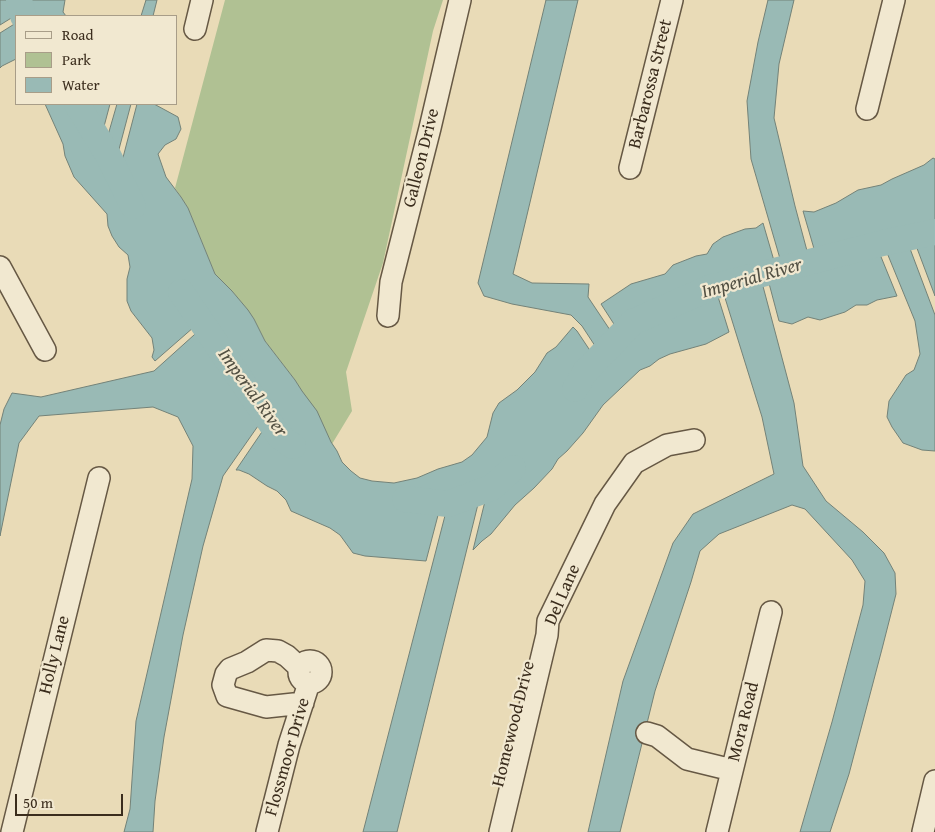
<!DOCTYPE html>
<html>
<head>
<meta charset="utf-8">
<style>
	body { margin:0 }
	#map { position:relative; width:935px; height:832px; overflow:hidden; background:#e9dbb7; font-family:"Gentium Book Plus",serif }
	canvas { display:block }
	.legend { position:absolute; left:15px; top:15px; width:162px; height:90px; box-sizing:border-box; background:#f1e8d0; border:1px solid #a89d88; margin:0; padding:6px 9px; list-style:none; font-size:15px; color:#3b2d1d }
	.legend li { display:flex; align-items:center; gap:10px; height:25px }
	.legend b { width:25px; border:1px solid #a89d88 }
	.scale { position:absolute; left:15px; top:794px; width:108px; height:22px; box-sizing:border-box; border:2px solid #3b2d1d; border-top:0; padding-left:6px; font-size:15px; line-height:18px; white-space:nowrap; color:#3b2d1d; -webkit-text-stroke:4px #f1e8d0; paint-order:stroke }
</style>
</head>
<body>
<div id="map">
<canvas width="935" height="832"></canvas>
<ul class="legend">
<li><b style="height:6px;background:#f1e8d0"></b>Road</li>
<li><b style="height:14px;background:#b0c193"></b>Park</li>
<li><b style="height:14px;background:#99bab5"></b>Water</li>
</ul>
<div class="scale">50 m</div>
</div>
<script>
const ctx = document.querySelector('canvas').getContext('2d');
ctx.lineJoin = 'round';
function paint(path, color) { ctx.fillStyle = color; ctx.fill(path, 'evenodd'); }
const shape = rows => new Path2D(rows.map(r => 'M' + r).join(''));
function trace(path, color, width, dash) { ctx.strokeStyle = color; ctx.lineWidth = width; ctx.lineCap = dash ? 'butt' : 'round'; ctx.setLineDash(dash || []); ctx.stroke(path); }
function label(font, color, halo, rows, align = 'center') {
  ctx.font = font + ' "Gentium Book Plus",serif'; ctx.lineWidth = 4.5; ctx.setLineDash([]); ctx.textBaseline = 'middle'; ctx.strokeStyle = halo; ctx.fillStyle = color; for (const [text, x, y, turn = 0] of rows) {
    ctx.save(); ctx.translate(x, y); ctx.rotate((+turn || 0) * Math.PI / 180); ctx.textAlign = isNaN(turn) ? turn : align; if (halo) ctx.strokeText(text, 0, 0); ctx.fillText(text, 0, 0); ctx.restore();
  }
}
paint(shape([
	[225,0,443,0,433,31,383,263,346,372,352,411,332,444,295,380,265,341,254,319,232,291,215,274,188,208,175,188]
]), '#b0c193');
const water = shape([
	[0,0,65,0,63,12,66,16,31,16,28,12,24,10,21,12,0,25,0,0],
	[146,0,157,0,153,16,141,16,146,0],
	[546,0,578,0,513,274,532,283,589,284,588,297,616,339,601,355,582,326,571,315,512,304,484,296,478,283,546,0],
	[768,0,794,0,779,64,774,118,795,206,810,262,783,269,751,159,747,101,758,42,768,0],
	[16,23,16,59,2,66,0,68,0,33,16,23],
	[45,104,110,104,98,149,109,171,112,174,116,174,120,169,137,104,154,104,178,117,181,129,176,139,165,145,158,154,166,177,181,197,188,208,215,274,232,291,248,310,254,319,265,341,295,380,302,391,317,411,331,442,337,451,342,462,351,471,360,478,372,481,394,483,417,478,438,469,462,462,472,455,487,437,493,413,499,403,517,390,535,372,547,353,556,347,573,327,577,331,597,361,601,362,605,360,620,344,622,339,621,335,601,304,631,284,665,274,673,265,696,256,707,254,713,244,723,237,745,229,756,228,763,223,777,271,779,274,784,276,812,268,815,266,817,259,803,211,814,212,836,203,858,190,881,185,892,179,924,165,933,158,935,159,935,296,912,235,910,231,905,231,882,237,878,239,877,242,877,247,897,296,877,300,867,305,856,305,845,312,820,320,808,317,792,324,779,321,766,272,762,268,758,268,720,278,715,283,715,287,729,332,706,344,670,354,659,359,650,366,640,370,603,405,583,433,567,451,558,459,552,469,534,488,515,505,491,534,482,541,473,550,487,493,486,487,483,485,479,485,446,497,442,500,426,561,365,556,353,553,340,535,330,528,291,511,286,500,277,491,267,486,249,474,239,470,236,470,270,420,272,413,210,322,206,319,202,320,155,361,152,357,154,350,152,338,131,311,127,301,127,279,130,267,128,255,119,247,112,236,108,226,107,214,74,177,65,156,63,144,45,104],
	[117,104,131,104,114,168,104,149,117,104],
	[906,238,935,315,935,451,922,450,903,443,892,427,887,417,889,401,906,375,914,370,920,354,915,321,883,243,906,238],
	[760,275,794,403,803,466,826,501,863,532,884,553,895,573,896,594,882,649,849,774,830,832,800,832,832,722,863,605,865,581,852,560,805,509,792,505,719,534,700,551,691,582,655,691,620,832,588,832,623,681,673,543,693,514,774,474,762,417,721,285,760,275],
	[204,326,265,416,223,476,203,546,183,635,164,737,155,801,153,832,124,832,130,809,136,721,192,479,193,446,178,417,153,407,39,416,19,443,0,536,0,425,4,409,12,393,41,397,154,371,204,326],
	[481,492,397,832,363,832,448,504,481,492]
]);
paint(water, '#99bab5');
trace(water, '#738278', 1);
trace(shape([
	[19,0,23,16],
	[77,104,108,155,133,206],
	[181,292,280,437,293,446],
	[575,389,585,372,633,322,712,287,883,243,935,232],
	[405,499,448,504,493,487,513,468]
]), '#99bab5', 26);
const minor = shape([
	[195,29,202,0],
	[867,109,894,0],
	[630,168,672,0],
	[0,267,45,350],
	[388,316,391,282,430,128,460,0],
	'299 672a11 11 0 1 1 22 0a11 11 0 1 1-22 0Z',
	[300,668,287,656,278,651,266,650,247,662,230,669,226,674,223,685,227,696,266,707,303,703],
	[647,733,657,736,687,759,732,770],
	[12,832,99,478],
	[267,832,289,745,309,683],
	[500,832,547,635,548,621,605,504,634,463,667,445,694,440],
	[717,832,771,612],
	[923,832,935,781]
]);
trace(minor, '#665844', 24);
trace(minor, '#f1e8d0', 21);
label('18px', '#3b2d1d', '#f1e8d0', [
	["Barbarossa Street",651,84,-76],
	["Galleon Drive",422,158,-76],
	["Del Lane",563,595,-67],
	["Holly Lane",55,655,-76],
	["Mora Road",744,722,-76],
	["Homewood Drive",514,724,-76],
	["Flossmoor Drive",288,757,-74]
]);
label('italic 19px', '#525043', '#f1e8d0', [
	["Imperial River",752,279,-16],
	["Imperial River",252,393,54]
]);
</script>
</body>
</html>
